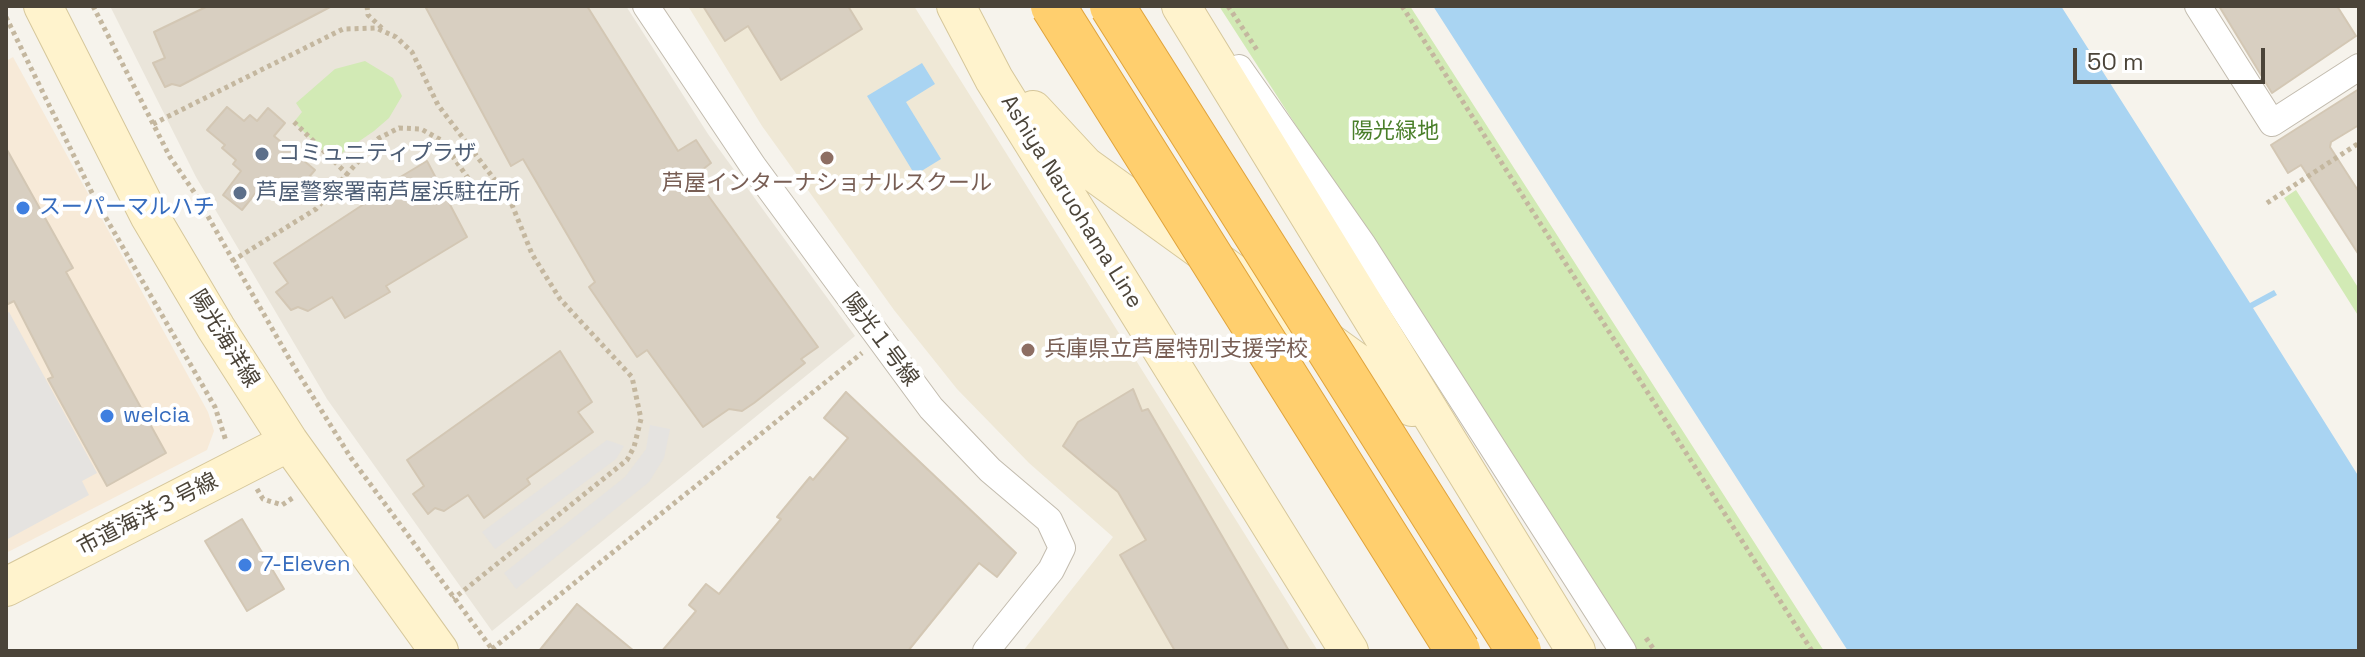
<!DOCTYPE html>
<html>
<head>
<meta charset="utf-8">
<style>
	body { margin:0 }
	#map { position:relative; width:2365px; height:657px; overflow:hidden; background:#f6f3ec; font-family:"Space Grotesk",sans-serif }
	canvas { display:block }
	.frame { position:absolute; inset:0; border:8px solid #4b4439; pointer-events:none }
	.scale { position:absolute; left:2073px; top:48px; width:192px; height:36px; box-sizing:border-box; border:4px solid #4b4439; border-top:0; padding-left:10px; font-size:24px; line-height:28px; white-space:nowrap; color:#4b4439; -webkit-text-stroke:6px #fff; paint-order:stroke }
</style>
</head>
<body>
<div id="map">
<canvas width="2365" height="657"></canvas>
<div class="frame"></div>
<div class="scale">50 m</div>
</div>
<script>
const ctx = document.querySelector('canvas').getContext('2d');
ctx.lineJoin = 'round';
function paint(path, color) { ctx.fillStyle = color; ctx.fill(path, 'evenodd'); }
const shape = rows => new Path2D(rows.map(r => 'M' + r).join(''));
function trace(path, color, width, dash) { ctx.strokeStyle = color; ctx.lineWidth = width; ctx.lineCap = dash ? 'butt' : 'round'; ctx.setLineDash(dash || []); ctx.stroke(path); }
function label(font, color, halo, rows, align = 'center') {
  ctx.font = font + ' "Space Grotesk","Noto Sans JP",sans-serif'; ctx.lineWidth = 8; ctx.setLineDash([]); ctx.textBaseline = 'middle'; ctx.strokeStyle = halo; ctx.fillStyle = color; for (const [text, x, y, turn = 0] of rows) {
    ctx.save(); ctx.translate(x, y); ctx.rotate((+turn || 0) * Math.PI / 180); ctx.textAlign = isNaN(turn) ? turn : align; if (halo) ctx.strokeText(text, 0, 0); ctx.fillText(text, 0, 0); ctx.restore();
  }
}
paint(shape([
	[110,6,626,6,708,134,855,336,492,631,327,399,196,177]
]), '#eae5da');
paint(shape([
	[13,57,208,412,214,431,207,450,6,553,6,61]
]), '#f7ead8');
paint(shape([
	[688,6,914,6,1318,651,1023,651,1113,537,1029,463,957,389,894,310,762,126]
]), '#efe8d6');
paint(shape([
	[1219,6,1410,6,1824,651,1635,651],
	[365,61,393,78,402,96,389,118,374,131,332,160,294,122,302,112,296,103,335,69],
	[2296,190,2359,289,2359,317,2284,198]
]), '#d2eab5');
paint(shape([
	[9,312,97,473,82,481,89,495,6,540,6,314],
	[650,425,670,429,664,458,649,482,516,589,504,573,625,477,646,449],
	[607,440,624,446,616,459,495,549,482,532]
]), '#e5e3e0');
paint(shape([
	[1433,6,2061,6,2250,303,2274,290,2277,295,2253,308,2359,477,2359,651,1848,651],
	[922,63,935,84,906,102,941,159,915,175,867,96]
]), '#a9d4f2');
const building = shape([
	[208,6,332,6,180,86,172,84,165,87,153,63,165,58,154,32,208,6],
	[425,6,587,6,678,151,696,140,711,163,694,176,818,347,801,359,805,363,754,403,742,411,729,409,703,427,647,350,637,357,589,287,595,282,523,159,511,166,425,6],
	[703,6,848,6,862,29,781,80,748,26,725,41,703,6],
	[2219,6,2337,6,2356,36,2272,93,2219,6],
	[2359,89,2359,125,2331,142,2330,147,2359,192,2359,255,2301,165,2288,173,2271,145,2359,89],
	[227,107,244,121,250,115,257,121,268,108,285,123,274,136,315,170,286,204,263,184,242,210,223,195,241,171,233,164,236,160,222,148,225,145,207,130,227,107],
	[6,148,73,268,66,272,166,453,107,486,48,379,53,377,14,301,6,305,6,148],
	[427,161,467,237,386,286,390,292,345,318,332,297,308,311,298,307,291,310,276,292,288,283,274,263,364,204,362,200,427,161],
	[560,351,592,402,578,412,593,432,527,479,530,484,484,518,468,495,444,511,435,508,428,514,413,494,424,486,407,460,560,351],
	[1133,389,1142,411,1148,409,1289,651,1175,651,1120,555,1146,540,1118,492,1063,446,1078,422,1133,389],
	[846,392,1016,553,997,577,979,563,908,651,662,651,696,611,689,605,706,584,719,594,781,519,777,517,810,477,813,480,848,438,824,418,846,392],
	[242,519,284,589,247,611,205,541,242,519],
	[577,604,634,651,539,651,577,604]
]);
paint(building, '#d8cfc1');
trace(building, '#d3c7b4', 2);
const street = shape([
	[646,6,753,166,931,408,990,470,1049,520,1062,548,1051,570,986,651],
	[2198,6,2272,123,2359,67],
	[1239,68,1363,245,1623,651]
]);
const secondary = shape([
	[43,6,149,215,216,328,289,442,439,651],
	[956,6,994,79,1349,651],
	[1181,6,1576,651],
	[1033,110,1085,166,1399,393,1412,407],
	[6,587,289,442]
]);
trace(street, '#c2bbae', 28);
trace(secondary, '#d6c79b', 40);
trace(shape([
	[93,6,170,157,194,192,290,360,351,458,492,649],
	[367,6,368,15,384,30],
	[1228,6,1257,50],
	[1402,6,1812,651],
	[6,17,95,199,215,407,226,441],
	[294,122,348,175],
	[153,124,343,29,376,28,396,37,412,52,438,105,510,200,532,254,560,299,632,377,641,419,634,447,627,460,453,599],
	[2267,203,2359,143],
	[232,261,316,209,379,138,399,128,421,129,441,140,478,192,493,182],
	[257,489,263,499,282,505,294,497],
	[1646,638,1655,651],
	[492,649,862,353]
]), '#c4b79f', 5, [4, 4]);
trace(street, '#fff', 26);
trace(secondary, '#fff3cd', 38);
const highwayBridge = shape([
	[1053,6,1458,651],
	[1112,6,1519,651]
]);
trace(highwayBridge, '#e0a43c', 46, []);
trace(highwayBridge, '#ffcf6e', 44);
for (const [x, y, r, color] of [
	[262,154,8,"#5c6f8a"],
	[827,158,8,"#8d6e63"],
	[240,193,8,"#5c6f8a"],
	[23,208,8,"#3f7fe0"],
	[1028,350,8,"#8d6e63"],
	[107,416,8,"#3f7fe0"],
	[245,565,8,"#3f7fe0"]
]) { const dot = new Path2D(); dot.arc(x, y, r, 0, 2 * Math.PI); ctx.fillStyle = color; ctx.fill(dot); trace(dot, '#fff', 3); }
label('22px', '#4a7f2a', '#fff', [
	["陽光緑地",1395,132]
]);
label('22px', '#4e5e75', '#fff', [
	["コミュニティプラザ",278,154],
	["芦屋警察署南芦屋浜駐在所",256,193]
], 'left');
label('22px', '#785e54', '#fff', [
	["芦屋インターナショナルスクール",827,184],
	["兵庫県立芦屋特別支援学校",1044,350,"left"]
]);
label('22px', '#4b4439', '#fff', [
	["Ashiya Naruohama Line",1071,202,58],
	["陽光海洋線",224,339,58],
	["陽光１号線",880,340,53],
	["市道海洋３号線",148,515,-27]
]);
label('22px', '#366cbe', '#fff', [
	["スーパーマルハチ",39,208],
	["welcia",123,416],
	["7-Eleven",261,565]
], 'left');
</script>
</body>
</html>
